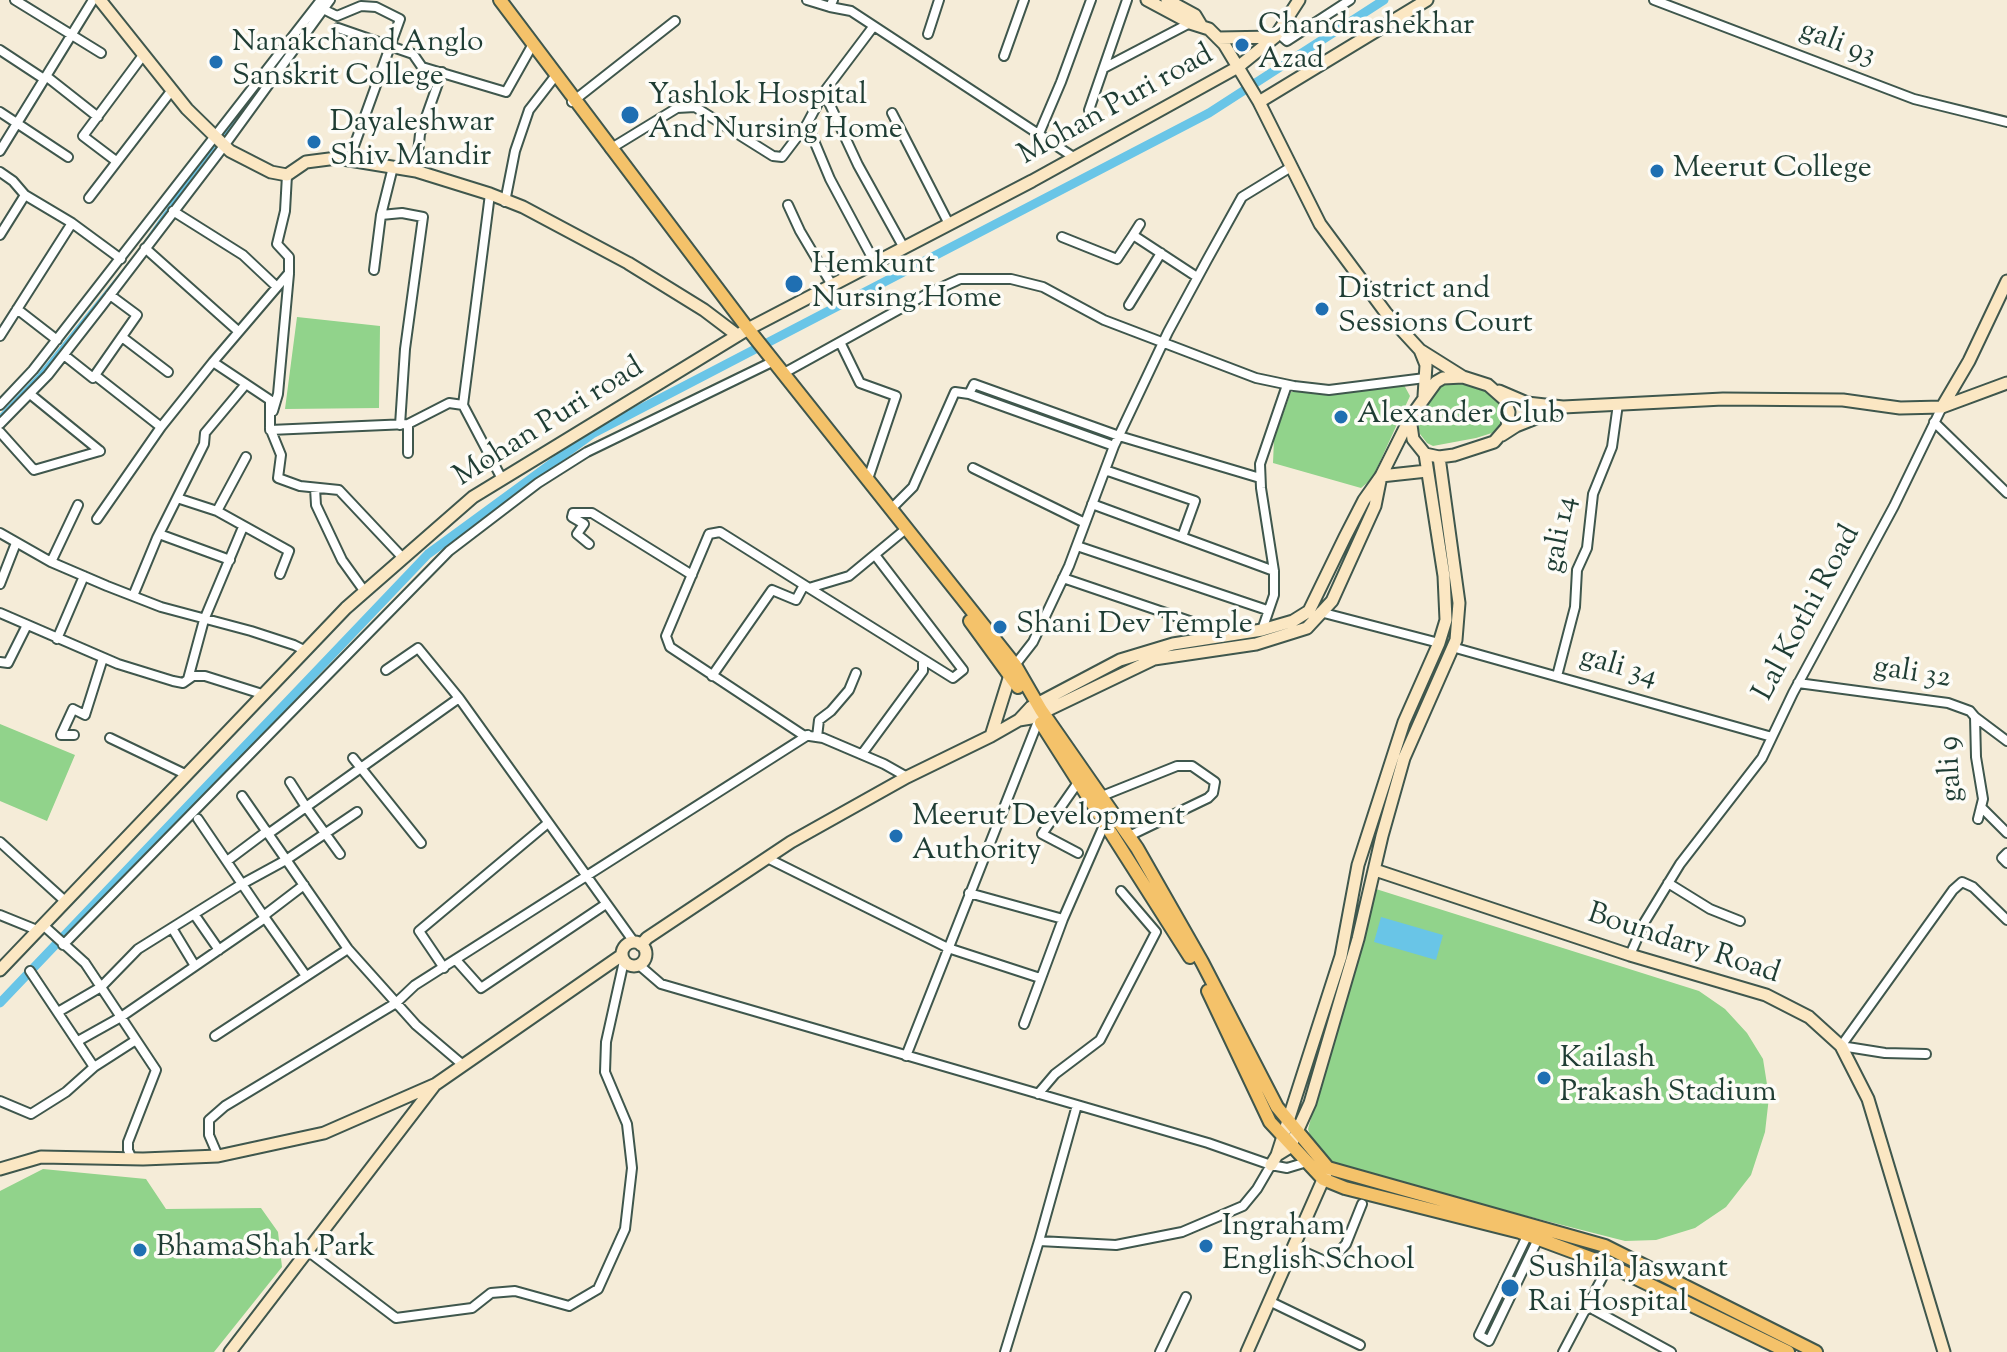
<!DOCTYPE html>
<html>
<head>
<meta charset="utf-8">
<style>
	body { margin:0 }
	canvas { display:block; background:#f5ecd8 }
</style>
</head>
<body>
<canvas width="2007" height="1352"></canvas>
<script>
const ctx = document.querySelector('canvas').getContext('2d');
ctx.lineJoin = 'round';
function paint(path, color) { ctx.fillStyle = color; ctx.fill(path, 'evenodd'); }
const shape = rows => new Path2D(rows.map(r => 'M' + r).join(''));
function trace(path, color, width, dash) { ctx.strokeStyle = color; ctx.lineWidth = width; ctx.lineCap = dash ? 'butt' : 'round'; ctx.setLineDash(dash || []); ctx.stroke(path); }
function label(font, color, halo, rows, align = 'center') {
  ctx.font = font + ' "Sorts Mill Goudy",serif'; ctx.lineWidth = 7; ctx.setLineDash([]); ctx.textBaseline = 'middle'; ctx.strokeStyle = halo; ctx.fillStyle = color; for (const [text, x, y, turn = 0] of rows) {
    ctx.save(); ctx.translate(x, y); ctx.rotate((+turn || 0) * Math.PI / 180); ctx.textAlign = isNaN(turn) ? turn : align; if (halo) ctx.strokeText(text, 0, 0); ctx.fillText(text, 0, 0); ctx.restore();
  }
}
paint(shape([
	[297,317,380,326,379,408,285,409],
	[1464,383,1486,388,1497,399,1502,414,1500,426,1492,433,1476,438,1433,446,1427,443,1420,434,1418,425,1428,400,1440,385],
	[1404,385,1410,396,1372,479,1361,488,1273,463,1274,439,1291,392,1346,392],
	[0,724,75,755,47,821,0,801],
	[1376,889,1699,991,1725,1009,1747,1033,1763,1059,1769,1097,1765,1132,1751,1175,1726,1207,1695,1228,1656,1240,1625,1241,1334,1167,1316,1154,1308,1129],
	[43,1169,146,1179,166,1209,261,1208,278,1232,282,1267,214,1352,0,1352,0,1191]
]), '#91d38b');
paint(shape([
	[1381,917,1443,935,1436,960,1374,942]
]), '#69c5e7');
trace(shape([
	[221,138,259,86],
	[143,245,182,189,216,144],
	[0,416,39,375,132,260]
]), '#69c5e7', 3);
trace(shape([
	[0,1003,428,554,592,434,1209,113,1384,0]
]), '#69c5e7', 9);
const street = shape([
	[15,0,101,53],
	[807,0,830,7,833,0],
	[1654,0,1914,99,2007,122],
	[830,7,851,11,1075,158],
	[323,9,337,16,361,6,376,7,400,19,349,160],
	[873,27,824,92,807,124,830,179,875,263],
	[338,28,413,54,422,67,506,92,533,44],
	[1278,33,1287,41,1350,0],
	[928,34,939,0],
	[0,50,44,79],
	[1004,56,1024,0],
	[1104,68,1190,23],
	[46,76,98,117],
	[824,92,858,165,904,248],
	[572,102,675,21],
	[1089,110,1127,0],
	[0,112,68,157],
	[892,113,949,224],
	[1038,136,1061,82,1091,0],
	[610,149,677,108,695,107,773,156,782,157,807,124],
	[0,151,93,0],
	[116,161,83,136,144,54],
	[393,167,381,215,402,213,423,217,405,349,400,425],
	[416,171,420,134,442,72],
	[0,172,13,181,25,195,0,235],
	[287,175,285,211,277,244,289,257,289,273,213,362,270,400,270,430,408,424,449,403,463,405],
	[490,194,463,405,502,479],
	[25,195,72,223,121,259],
	[89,198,172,90],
	[505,202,515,151,529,110,553,79],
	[788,205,800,231,832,285],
	[173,211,243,255,277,287],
	[1140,224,1133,235,1197,277],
	[1062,237,1117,259,1133,235],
	[145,248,238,331],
	[374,270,381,215],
	[1129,305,1161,253],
	[17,309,57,340],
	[0,336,72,223],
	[122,337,168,372],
	[840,342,860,383,896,396,868,479],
	[64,355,93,378,137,315,110,295],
	[784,373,925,295,960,279,1011,279,1043,287,1104,320,1256,378,1294,386,1329,390,1425,378],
	[93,378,96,376,161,427],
	[30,394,100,451],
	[0,405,33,370,321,0],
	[273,411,278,394,289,274],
	[1934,422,2007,493],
	[0,424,48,375,101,307,224,146,330,0],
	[408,424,408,453],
	[270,428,281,455,278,478,300,486,339,490,403,558],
	[0,432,34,470,100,451],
	[1114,446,969,394,974,384,1119,436,1260,478],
	[973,468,1085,523],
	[1105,470,1195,501,1182,537],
	[315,488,316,505,342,560,365,592],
	[177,498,217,511,289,551,280,574],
	[1092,504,1274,571],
	[891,509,913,487,955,392,969,394],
	[217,511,246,457],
	[97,519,161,427,213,362],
	[0,533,51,562,107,586,161,607,251,631,294,645,304,650],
	[901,533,849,576,809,588,720,532,709,534,666,636,670,647,803,735,823,738,884,764,907,777],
	[159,534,230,560],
	[589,544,577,534,584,524,572,517,573,513,592,513,692,575],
	[1077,546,1267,610],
	[51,562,78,505],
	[1063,578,1210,628,1235,623,1239,634],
	[0,584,16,543],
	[809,588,953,678,963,670,875,555],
	[133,596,157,538,204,444,205,433,246,384],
	[1320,612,1439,643],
	[0,613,118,664,173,681,183,683,193,676,205,676,262,694],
	[1262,630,1274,595,1274,571,1261,488,1260,464,1287,385],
	[57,639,84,576],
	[1452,647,1772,737],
	[0,662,8,663,27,625],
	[1015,665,1033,642,1069,566,1114,446,1168,332,1207,260,1242,197,1291,167],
	[386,670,418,648,459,698],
	[712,676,772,590,796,600,804,585],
	[1557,676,1575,607,1577,570,1587,548,1593,494,1612,447,1618,404],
	[188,679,204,620,243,527],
	[1798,683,1948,703,1970,711,1975,717,2007,741],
	[1975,717,1976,757,1983,799,1978,819],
	[74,735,61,735,73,709,85,715,103,658],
	[817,737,819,720,831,711,849,690,856,673],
	[110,738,185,774],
	[862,754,923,671,923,661],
	[353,758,421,843],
	[242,796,348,949,416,1025,463,1065],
	[1102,796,1177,766,1192,766,1215,782,1213,793,1208,798,1129,836],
	[1981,807,2007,833],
	[268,834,306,807,290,782],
	[0,842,65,901],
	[1078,853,1042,834,1079,781],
	[2007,853,2002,858,2007,863],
	[340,854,306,807,459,698,634,942],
	[767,858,948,948,1040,978],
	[227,861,267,831],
	[1668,883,1710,909,1740,921],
	[304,885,266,914,265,918,306,976],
	[969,893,1063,919],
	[194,914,219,950],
	[0,915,37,930],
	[43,925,85,963,156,1070,128,1142,128,1150,132,1159],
	[172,928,195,966],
	[63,945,449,551,538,483,587,452,774,361],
	[1630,955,1644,923,1680,864,1762,758,1793,693,1894,506,1942,407],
	[456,960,481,988,606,904],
	[639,965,661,984,1208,1143,1271,1165,1287,1168,1307,1162],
	[444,968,419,931,548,823],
	[30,971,94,1067],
	[58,1012,101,987,138,949,242,884,286,860,357,812],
	[1024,1024,1063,919,1105,823],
	[215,1036,348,949],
	[78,1041,121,1017,265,918,198,819],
	[1926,1054,1885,1053,1841,1046,1953,890,1962,882,1973,887,2007,920],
	[906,1056,1039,719],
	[1038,1094,1055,1074,1100,1040,1156,932,1121,891],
	[0,1101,31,1114,66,1092,94,1067,136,1040],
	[218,1156,209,1135,209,1120,225,1106,396,1003,415,985,808,735],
	[1529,1232,1479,1335,1489,1341,1538,1239],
	[1039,1241,1077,1105],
	[1293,1247,1329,1263,1346,1244,1362,1204],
	[309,1252,396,1318,472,1308,491,1293,515,1291,569,1306,598,1289,625,1229,632,1168,627,1124,605,1072,606,1042,624,961],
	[1269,1301,1360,1345],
	[1587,1306,1671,1352],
	[1005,1352,1039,1241,1116,1245,1182,1232,1243,1206,1257,1189,1271,1165],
	[1160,1352,1186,1297],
	[1563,1352,1611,1261]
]);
const secondary = shape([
	[100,0,187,109,230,151,271,172,287,175,306,162,337,158,416,171,490,194,523,207,628,263,704,310,737,335],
	[1147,0,1190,23,1209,29,1224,44,1259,102,1320,224,1386,313,1420,350,1463,377,1488,385,1505,400,1509,412,1507,427,1494,442,1454,455,1439,457,1425,454,1413,439,1410,418,1436,382,1443,378,1463,377],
	[1167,0,1195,15,1201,25],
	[1218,38,1275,37],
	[1259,102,1427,0],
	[1420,350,1426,365,1424,396],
	[1499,391,1527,403,1563,407,1723,399,1843,400,1900,408,1942,407,2007,383],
	[1942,407,1969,361,2007,281],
	[1502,435,1516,426,1559,409],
	[1019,720,1031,718,1154,659,1256,644,1307,628,1332,601,1375,506,1381,476,1427,471],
	[991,736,1011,672],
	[1375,870,1630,955,1766,995,1809,1017,1841,1046,1868,1099,1944,1352],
	'622 954a12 12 0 1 1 24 0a12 12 0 1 1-24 0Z',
	[641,945,647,938,791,842,907,777,991,736,1019,720,1031,707,1120,660,1173,644,1262,630,1293,621,1309,611,1345,537,1364,500,1381,476,1410,418],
	[0,970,346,608,473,497,748,329,1032,181,1238,67,1275,37,1299,0],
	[1277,1155,1341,956,1358,865,1404,722,1439,643,1446,620,1444,576,1425,454],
	[1271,1165,1277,1155,1290,1147,1310,1103,1358,939,1382,836,1404,758,1456,640,1459,603,1439,457],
	[0,1169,41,1157,143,1159,218,1156,324,1133,436,1084,622,955],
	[230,1352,434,1086],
	[1247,1352,1326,1173]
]);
const primary = shape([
	[500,0,748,329,1015,665,1041,710,1137,848,1202,962,1277,1107,1328,1168,1605,1246,1816,1352],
	[970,621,1018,687],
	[1041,723,1190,957],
	[1208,991,1270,1122,1323,1179,1345,1188,1520,1232,1609,1265,1788,1352]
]);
trace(street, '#3f574d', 12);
trace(secondary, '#3f574d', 15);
trace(primary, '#3f574d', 16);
trace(street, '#fff', 8);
trace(secondary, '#fbe7c3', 11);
trace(primary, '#f4c26a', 12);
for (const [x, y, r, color] of [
	[1242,45,8,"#1f6fb2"],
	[216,62,8,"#1f6fb2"],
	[630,115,10,"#1f6fb2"],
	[314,142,8,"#1f6fb2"],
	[1657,171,8,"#1f6fb2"],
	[794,284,10,"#1f6fb2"],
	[1322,309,8,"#1f6fb2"],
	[1341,417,8,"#1f6fb2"],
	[1000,627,8,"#1f6fb2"],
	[896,836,8,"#1f6fb2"],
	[1544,1078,8,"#1f6fb2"],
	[1206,1246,8,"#1f6fb2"],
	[140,1250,8,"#1f6fb2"],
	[1510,1288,10,"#1f6fb2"]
]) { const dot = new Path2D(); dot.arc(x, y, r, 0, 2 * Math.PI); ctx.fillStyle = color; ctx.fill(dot); trace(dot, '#fdfcf7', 3); }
label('30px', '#1f3d34', '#fdfcf7', [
	["Chandrashekhar",1258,28],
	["Azad",1258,62],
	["Nanakchand Anglo",232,45],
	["Sanskrit College",232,79],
	["Yashlok Hospital",648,98],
	["And Nursing Home",648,132],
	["Dayaleshwar",330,125],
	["Shiv Mandir",330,159],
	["Meerut College",1673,171],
	["Hemkunt",812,267],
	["Nursing Home",812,301],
	["District and",1338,292],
	["Sessions Court",1338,326],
	["Alexander Club",1357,417],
	["Shani Dev Temple",1016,627],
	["Meerut Development",912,819],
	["Authority",912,853],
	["Kailash",1560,1061],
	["Prakash Stadium",1560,1095],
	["Ingraham",1222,1229],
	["English School",1222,1263],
	["BhamaShah Park",156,1250],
	["Sushila Jaswant",1528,1271],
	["Rai Hospital",1528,1305]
], 'left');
label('30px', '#1f3d34', '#fdfcf7', [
	["gali 93",1837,45,21],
	["Mohan Puri road",1117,107,-29],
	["Mohan Puri road",550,424,-32],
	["gali 14",1562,535,-79],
	["Lal Kothi Road",1809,614,-62],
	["gali 34",1618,669,16],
	["gali 32",1912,675,9],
	["gali 9",1953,769,-93],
	["Boundary Road",1683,946,18]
]);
</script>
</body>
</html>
